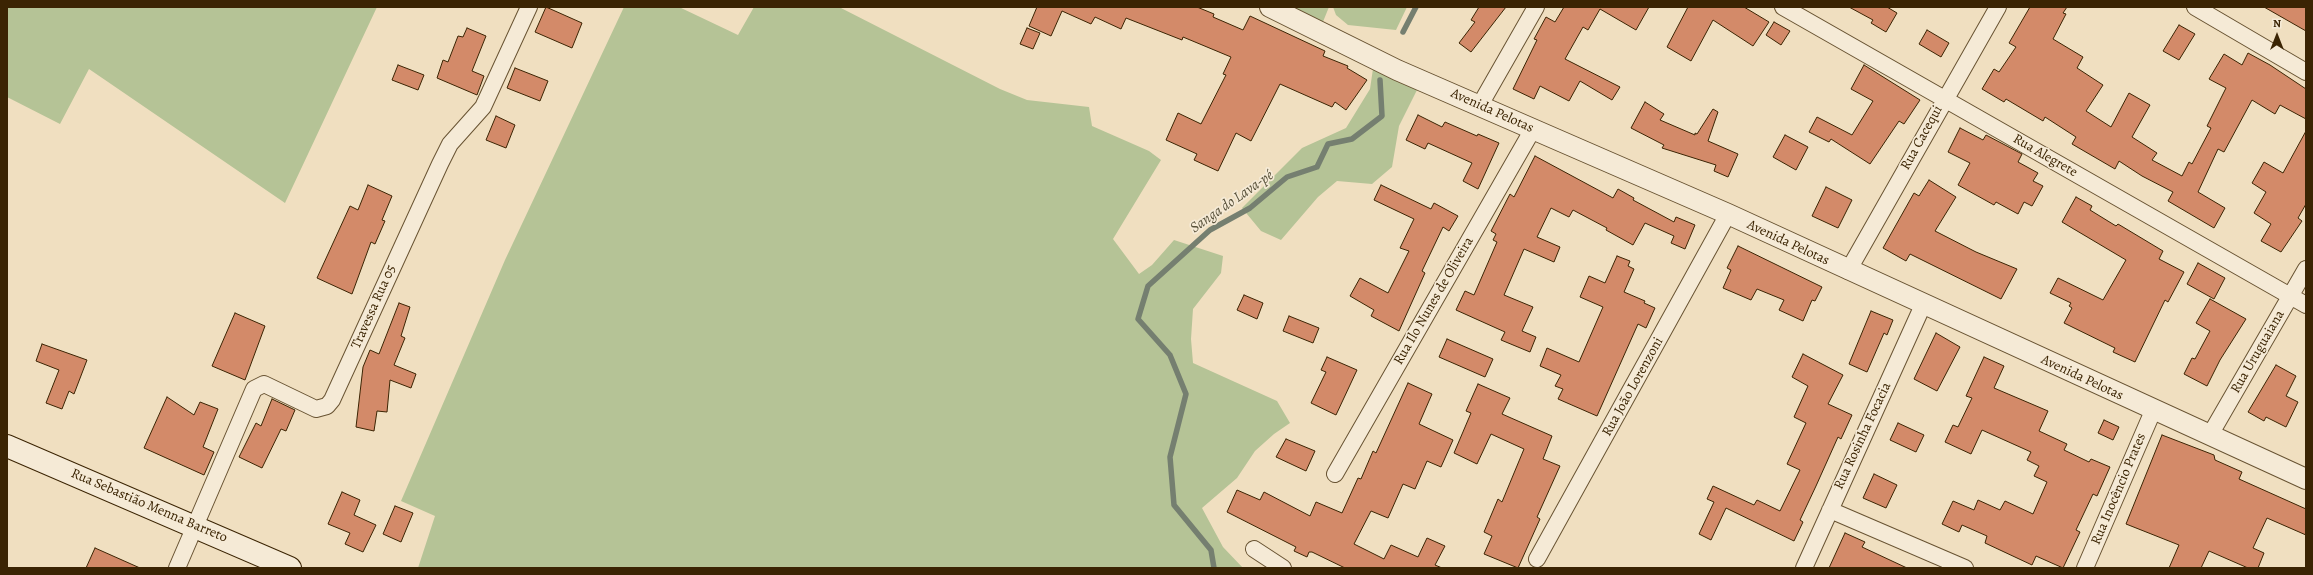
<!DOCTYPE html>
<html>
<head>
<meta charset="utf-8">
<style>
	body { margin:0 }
	#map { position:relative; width:2313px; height:575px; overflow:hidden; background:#f0dfc0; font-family:Alegreya,serif }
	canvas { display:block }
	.frame { position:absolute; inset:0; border:8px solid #3b2403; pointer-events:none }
	.north { position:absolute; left:2257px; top:16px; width:40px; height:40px; -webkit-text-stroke:3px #f5ead6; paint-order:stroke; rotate:0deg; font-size:11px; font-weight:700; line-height:16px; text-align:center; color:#3b2403 }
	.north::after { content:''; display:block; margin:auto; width:14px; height:18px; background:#3b2403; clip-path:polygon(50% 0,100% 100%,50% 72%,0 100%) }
</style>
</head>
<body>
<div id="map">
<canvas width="2313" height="575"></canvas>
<div class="frame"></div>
<div class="north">N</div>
</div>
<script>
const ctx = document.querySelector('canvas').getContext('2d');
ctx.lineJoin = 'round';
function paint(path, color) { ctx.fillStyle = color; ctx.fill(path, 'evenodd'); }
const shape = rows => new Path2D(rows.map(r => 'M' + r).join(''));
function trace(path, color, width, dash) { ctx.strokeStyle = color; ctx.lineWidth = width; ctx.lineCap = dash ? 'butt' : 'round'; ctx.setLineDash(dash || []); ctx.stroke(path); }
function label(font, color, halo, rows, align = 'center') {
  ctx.font = font + ' Alegreya,serif'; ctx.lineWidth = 3.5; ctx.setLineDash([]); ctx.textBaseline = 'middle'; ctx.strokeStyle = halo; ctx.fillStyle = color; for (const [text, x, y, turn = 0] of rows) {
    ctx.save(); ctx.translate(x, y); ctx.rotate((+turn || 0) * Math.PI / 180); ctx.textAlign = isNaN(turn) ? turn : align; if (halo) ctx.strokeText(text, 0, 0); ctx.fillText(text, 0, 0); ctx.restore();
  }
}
paint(shape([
	[7,7,377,7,285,203,89,69,60,124,7,97],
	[624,7,679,7,738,35,754,7,839,7,1000,89,1027,100,1089,107,1092,126,1149,151,1161,160,1113,239,1139,274,1152,265,1174,240,1223,256,1221,273,1193,309,1191,339,1193,363,1277,401,1290,423,1274,434,1255,451,1237,478,1202,508,1223,547,1243,568,418,568,435,516,401,501,505,260],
	[1261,7,1329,7,1318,34],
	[1333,7,1407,7,1396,30,1348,25,1336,15],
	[1374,62,1421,82,1399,126,1392,167,1372,184,1337,181,1318,197,1281,240,1261,231,1242,208,1302,148,1346,128,1370,89]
]), '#b5c396');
trace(shape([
	[1403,32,1416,7],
	[1214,568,1211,550,1174,505,1170,457,1186,394,1170,355,1138,319,1148,286,1210,230,1250,208,1287,177,1317,167,1328,144,1352,139,1382,116,1380,80]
]), '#757f70', 5.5);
const building = shape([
	[546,7,582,23,572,48,535,32,546,7],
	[1037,7,1197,7,1214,14,1213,17,1243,30,1250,16,1325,51,1323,56,1348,66,1347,68,1367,80,1346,110,1335,102,1332,107,1280,84,1251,141,1236,133,1218,171,1194,160,1197,154,1166,140,1178,113,1201,124,1226,75,1223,74,1231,57,1183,37,1182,40,1126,18,1121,29,1095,17,1091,24,1062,11,1051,36,1029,26,1037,7],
	[1479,7,1506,7,1471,52,1459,43,1475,22,1471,20,1479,7],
	[1564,7,1649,7,1636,30,1600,9,1588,30,1583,27,1565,59,1620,87,1612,100,1580,81,1569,101,1540,86,1534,99,1513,89,1537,40,1534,39,1546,17,1555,22,1564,7],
	[1688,7,1744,7,1769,22,1753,46,1713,20,1691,61,1667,47,1688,7],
	[1849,7,1887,7,1897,13,1886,32,1871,23,1873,20,1849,7],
	[2030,7,2067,7,2063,13,2066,14,2053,39,2083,57,2077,68,2103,85,2086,111,2111,127,2129,93,2150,105,2132,137,2157,153,2152,160,2182,176,2189,162,2192,164,2211,128,2207,126,2226,88,2209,79,2224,54,2242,65,2248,53,2270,65,2306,89,2306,119,2280,105,2275,114,2252,100,2224,152,2218,149,2198,192,2225,208,2214,228,2168,201,2173,192,2142,176,2119,161,2115,169,2072,144,2076,137,2045,117,2043,121,2006,99,2004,102,1982,89,1994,69,1999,72,2016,47,2009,43,2030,7],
	[2264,7,2306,7,2306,31,2264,7],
	[1774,22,1790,31,1781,45,1766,35,1774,22],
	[2179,25,2195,34,2179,60,2163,51,2179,25],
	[467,28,486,36,472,71,484,76,477,95,437,78,443,60,448,62,458,36,463,37,467,28],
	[1027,28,1040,33,1033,49,1020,44,1027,28],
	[1927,30,1949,43,1941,57,1919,44,1927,30],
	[398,65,424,75,418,90,392,80,398,65],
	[1864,65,1920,100,1904,124,1899,121,1870,164,1831,139,1829,142,1809,132,1817,117,1852,135,1873,101,1851,89,1864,65],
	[515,68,548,81,540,101,507,88,515,68],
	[1645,102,1664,114,1660,120,1695,135,1695,133,1697,134,1713,109,1718,112,1708,141,1738,154,1728,177,1714,171,1716,165,1662,148,1664,145,1631,128,1645,102],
	[1418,115,1442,127,1445,122,1477,136,1478,134,1499,143,1478,189,1463,181,1472,163,1428,143,1425,149,1406,140,1418,115],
	[496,116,515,125,506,148,486,140,496,116],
	[1960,128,1983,140,1986,135,2022,154,2018,162,2038,173,2033,181,2043,186,2032,206,2024,202,2018,214,1996,202,1994,205,1958,185,1970,163,1948,152,1960,128],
	[2306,131,2306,204,2298,218,2302,221,2281,252,2261,241,2271,224,2254,213,2266,192,2252,183,2264,162,2283,173,2306,131],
	[1785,135,1808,147,1796,170,1773,157,1785,135],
	[1535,156,1613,198,1618,189,1634,198,1633,200,1674,222,1676,217,1695,225,1685,249,1671,243,1674,236,1645,223,1633,245,1606,230,1607,228,1573,210,1569,217,1551,208,1537,237,1560,247,1554,262,1524,249,1504,295,1533,307,1522,331,1536,337,1530,352,1501,340,1505,332,1456,310,1465,291,1474,295,1497,242,1493,240,1496,234,1491,231,1510,194,1514,197,1535,156],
	[1929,180,1956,197,1935,231,1976,252,2017,269,2001,299,1910,254,1906,261,1883,248,1914,193,1919,196,1929,180],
	[368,185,392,196,382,220,385,221,375,244,371,242,352,294,317,278,350,206,358,210,368,185],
	[1381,185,1431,209,1434,203,1458,216,1449,231,1443,227,1422,271,1425,273,1399,331,1371,316,1374,310,1350,296,1360,278,1388,293,1409,251,1400,248,1414,219,1374,200,1381,185],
	[1826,187,1852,200,1838,228,1812,216,1826,187],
	[2076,197,2092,206,2090,210,2116,226,2118,224,2163,251,2159,259,2184,272,2168,302,2165,300,2135,362,2113,352,2115,348,2064,323,2072,308,2069,306,2071,303,2050,293,2058,278,2103,300,2126,260,2062,222,2076,197],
	[1738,246,1822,287,1815,301,1812,300,1803,321,1779,310,1784,300,1757,289,1751,300,1723,288,1731,270,1727,268,1738,246],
	[1617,256,1630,261,1628,266,1634,269,1624,292,1645,301,1644,303,1655,308,1646,328,1638,324,1597,416,1558,399,1563,389,1555,386,1561,375,1540,366,1547,348,1579,362,1603,307,1580,297,1589,276,1605,283,1617,256],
	[2198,263,2225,278,2214,299,2187,284,2198,263],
	[1244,295,1263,303,1257,319,1237,310,1244,295],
	[2210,299,2246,319,2220,360,2207,386,2184,374,2192,358,2195,359,2210,331,2196,323,2210,299],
	[399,303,410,307,401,336,405,338,394,365,416,374,411,388,390,380,387,412,377,411,374,431,356,427,363,367,370,350,379,354,399,303],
	[1871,311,1893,320,1887,335,1884,333,1867,372,1849,364,1871,311],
	[235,313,265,326,245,380,212,366,235,313],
	[1289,316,1319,328,1313,343,1283,331,1289,316],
	[1936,333,1960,347,1937,391,1914,379,1936,333],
	[1447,339,1493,359,1485,377,1439,357,1447,339],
	[42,344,87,360,74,394,69,391,62,409,46,403,59,370,36,361,42,344],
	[1803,354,1843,375,1828,404,1852,415,1841,439,1838,437,1816,486,1800,520,1803,522,1794,541,1726,508,1711,540,1699,534,1714,502,1707,499,1713,486,1754,505,1757,500,1780,511,1800,470,1787,464,1806,423,1794,417,1808,386,1792,377,1803,354],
	[1327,357,1357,370,1336,415,1311,403,1326,372,1321,370,1327,357],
	[1984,357,2004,366,1994,388,2048,411,2039,431,2067,444,2064,450,2089,462,2091,459,2110,467,2097,496,2093,494,2076,530,2080,532,2063,568,2036,556,2032,565,1985,543,1987,536,1962,525,1959,532,1942,524,1953,501,1974,510,1978,500,2000,510,2005,501,2033,514,2047,482,2034,476,2039,466,2027,460,2031,452,1982,430,1971,454,1945,442,1953,425,1958,427,1972,398,1966,396,1984,357],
	[2276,365,2296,376,2286,396,2298,402,2286,427,2266,417,2264,421,2248,412,2276,365],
	[1408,383,1432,394,1419,424,1453,440,1441,467,1427,461,1415,489,1403,484,1388,518,1371,511,1354,544,1384,559,1391,545,1418,557,1427,538,1445,546,1435,565,1442,568,1345,568,1312,552,1309,552,1307,557,1294,551,1296,547,1227,512,1237,490,1260,500,1264,492,1310,516,1316,502,1342,513,1358,478,1361,479,1373,451,1376,453,1408,383],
	[1478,384,1510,398,1502,414,1552,436,1543,459,1560,466,1537,517,1540,519,1518,568,1484,554,1492,536,1484,532,1498,499,1502,502,1524,449,1491,434,1477,464,1454,453,1471,413,1466,411,1478,384],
	[167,397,194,415,200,402,218,409,203,447,214,452,204,475,144,448,167,397],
	[272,399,295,410,286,431,281,429,262,468,239,457,256,423,261,426,272,399],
	[2104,420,2119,427,2113,440,2098,433,2104,420],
	[1898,423,1924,435,1916,452,1890,440,1898,423],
	[2162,435,2214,455,2215,460,2242,472,2239,479,2306,509,2306,535,2267,518,2253,548,2264,553,2258,568,2248,568,2209,551,2201,568,2169,568,2179,545,2126,524,2162,435],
	[1286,439,1315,451,1306,471,1276,457,1286,439],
	[1874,474,1897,485,1886,508,1863,498,1874,474],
	[342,492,360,500,354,515,376,525,363,552,345,544,350,533,328,524,342,492],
	[395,506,413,513,401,542,383,534,395,506],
	[1845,533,1865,542,1862,547,1907,568,1829,568,1845,533],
	[95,548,140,568,86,568,95,548]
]);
paint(building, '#d38a69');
trace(building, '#3b2403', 1);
const minor = shape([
	[1783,7,2306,305],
	[2195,7,2306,72],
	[1480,105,1536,7],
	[1848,271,1998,7],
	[2210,435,2306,269],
	[1335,474,1533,129],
	[1830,510,1965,568],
	[1254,549,1283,568],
	[1537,559,1728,214],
	[177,568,254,389,264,384,316,409,327,406,332,400,440,164,450,144,483,107,529,7],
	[1804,568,1923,305],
	[2085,568,2153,411]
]);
const tertiary = shape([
	[1270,7,1397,70,1728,214,2306,479]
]);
const secondary = shape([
	[7,446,290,568]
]);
trace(minor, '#685332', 18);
trace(tertiary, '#685332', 22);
trace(secondary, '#3b2403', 24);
trace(minor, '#f5ead6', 16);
trace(tertiary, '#f5ead6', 20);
trace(secondary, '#f5ead6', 22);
label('14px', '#3b2403', '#f5ead6', [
	["Avenida Pelotas",1492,111,24],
	["Rua Cacequi",1922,138,-61],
	["Rua Alegrete",2045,156,30],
	["Avenida Pelotas",1788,243,25],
	["Rua Ilo Nunes de Oliveira",1434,301,-60],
	["Travessa Rua 05",374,307,-66],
	["Rua Uruguaiana",2258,352,-60],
	["Avenida Pelotas",2082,378,25],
	["Rua João Lorenzoni",1633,387,-61],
	["Rua Rosinha Focacia",1863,436,-65],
	["Rua Inocêncio Prates",2119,489,-67],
	["Rua Sebastião Menna Barreto",149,506,23]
]);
label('italic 15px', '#58513a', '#f5ead6', [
	["Sanga do Lava-pé",1232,202,-35]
]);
</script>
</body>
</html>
